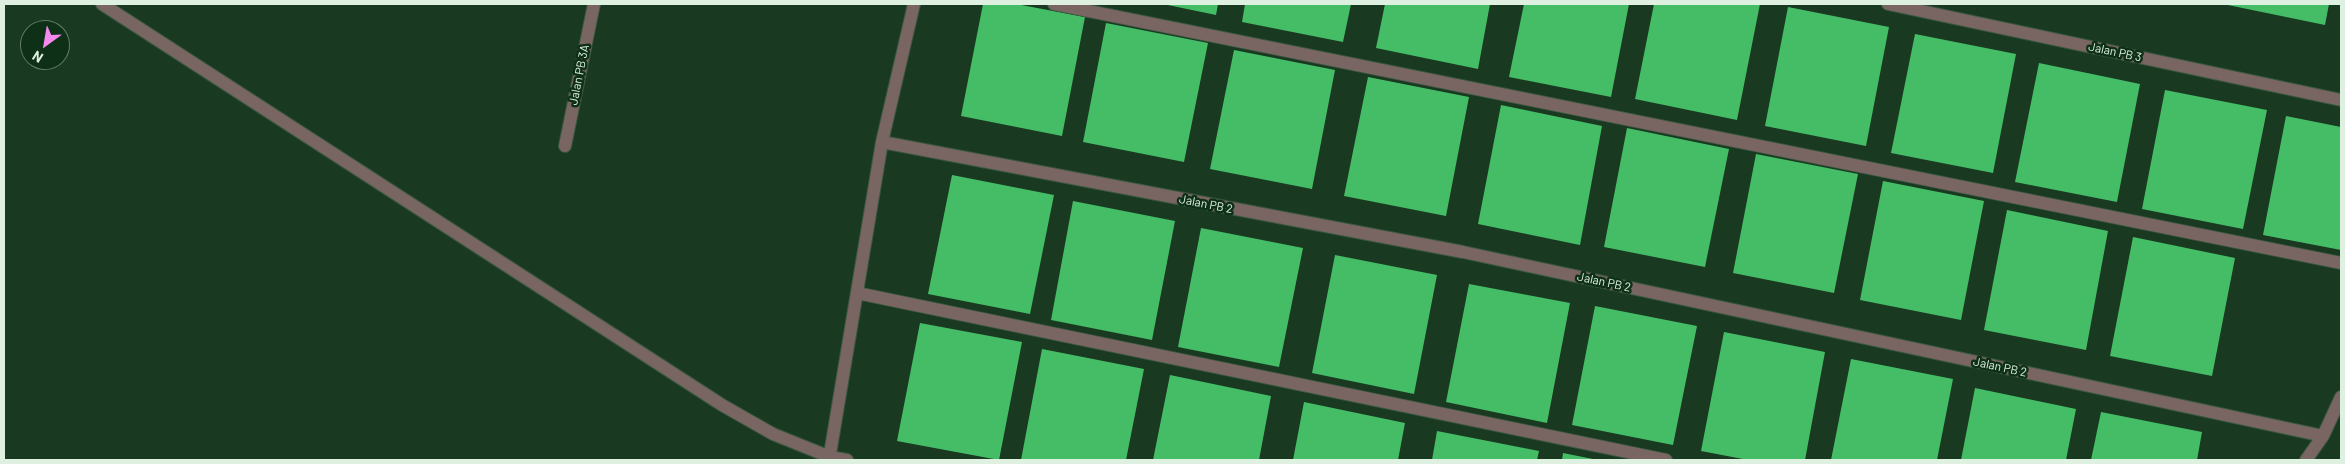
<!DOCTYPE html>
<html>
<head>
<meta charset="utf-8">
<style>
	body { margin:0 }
	#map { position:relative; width:2345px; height:464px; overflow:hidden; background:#193a21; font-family:Barlow,sans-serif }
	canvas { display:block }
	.frame { position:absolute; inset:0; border:5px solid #def1e1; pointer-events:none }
	.north { position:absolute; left:20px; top:20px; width:50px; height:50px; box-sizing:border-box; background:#0e3017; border:1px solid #617d68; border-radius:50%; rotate:212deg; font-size:14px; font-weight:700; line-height:20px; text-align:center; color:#def1e1 }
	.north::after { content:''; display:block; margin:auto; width:18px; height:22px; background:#f589ee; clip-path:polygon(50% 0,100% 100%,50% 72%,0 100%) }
</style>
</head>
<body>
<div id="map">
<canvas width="2345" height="464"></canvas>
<div class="frame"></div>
<div class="north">N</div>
</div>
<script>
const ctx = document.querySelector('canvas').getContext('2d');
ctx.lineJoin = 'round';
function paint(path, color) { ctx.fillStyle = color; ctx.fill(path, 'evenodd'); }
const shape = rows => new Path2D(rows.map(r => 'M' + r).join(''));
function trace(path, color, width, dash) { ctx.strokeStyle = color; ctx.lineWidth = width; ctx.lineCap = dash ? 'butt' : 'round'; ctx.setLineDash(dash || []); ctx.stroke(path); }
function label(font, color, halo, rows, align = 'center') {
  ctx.font = font + ' Barlow,sans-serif'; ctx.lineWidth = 5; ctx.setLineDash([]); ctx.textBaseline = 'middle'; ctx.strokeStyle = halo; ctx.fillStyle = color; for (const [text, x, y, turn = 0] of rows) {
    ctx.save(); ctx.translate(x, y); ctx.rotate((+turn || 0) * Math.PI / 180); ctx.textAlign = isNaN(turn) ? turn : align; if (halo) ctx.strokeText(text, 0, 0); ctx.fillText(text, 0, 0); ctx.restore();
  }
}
paint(shape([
	[983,4,1016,4,1085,17,1062,136,961,116],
	[1163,4,1218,4,1216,15],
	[1245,4,1351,4,1343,42,1242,22],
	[1385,4,1490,4,1478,69,1376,48],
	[1524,4,1629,4,1611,97,1509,77],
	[1654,4,1760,4,1737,120,1635,99],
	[2223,4,2329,4,2325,25],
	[1788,7,1889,27,1866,146,1765,126],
	[1106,23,1208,43,1184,162,1083,142],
	[1915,34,2016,54,1993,173,1891,153],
	[1234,50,1335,70,1312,189,1210,169],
	[2039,63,2140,84,2117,202,2015,182],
	[1368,77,1469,97,1446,216,1344,196],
	[2165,90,2267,110,2243,229,2142,209],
	[1501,105,1602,126,1580,245,1478,224],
	[2286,116,2341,127,2341,250,2263,235],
	[1627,128,1729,149,1705,267,1604,247],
	[1756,154,1858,174,1834,293,1733,273],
	[952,175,1054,195,1030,314,928,294],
	[1883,181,1984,201,1961,320,1860,300],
	[1073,201,1175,221,1152,340,1051,320],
	[2007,210,2108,231,2086,350,1984,330],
	[1201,228,1303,248,1279,367,1178,347],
	[2133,237,2235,258,2212,376,2110,356],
	[1335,255,1437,275,1414,394,1312,373],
	[1469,284,1570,303,1547,423,1446,402],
	[1595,306,1697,326,1673,445,1572,425],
	[920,323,1022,342,999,460,897,441],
	[1724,332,1825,352,1805,460,1748,460,1701,451],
	[1042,349,1144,369,1126,460,1021,460],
	[1851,359,1953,379,1937,460,1831,460],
	[1170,375,1271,396,1259,460,1153,460],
	[1975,388,2076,409,2066,460,1961,460],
	[1304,402,1405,423,1398,460,1293,460],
	[2101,412,2202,432,2197,460,2091,460],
	[1437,431,1539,451,1537,460,1432,460],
	[1563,453,1593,459,1592,460,1562,460]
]), '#45bd67');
const service = shape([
	[1054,4,2341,263],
	[857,293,1666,460]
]);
const minor = shape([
	[102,4,722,405,773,434,830,457,847,460],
	[1888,4,2341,100],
	[882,142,1463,252,2323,436],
	[565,146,594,4],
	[829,460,882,142,914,4],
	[2306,460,2323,436,2341,397]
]);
trace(service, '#395740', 14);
trace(minor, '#395740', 14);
trace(service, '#796561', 12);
trace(minor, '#796561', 12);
label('12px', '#def1e1', '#0e3017', [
	["Jalan PB 3",2115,52,12],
	["Jalan PB 3A",579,75,-79],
	["Jalan PB 2",1206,204,11],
	["Jalan PB 2",1604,282,12],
	["Jalan PB 2",2000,367,12]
]);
</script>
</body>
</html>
